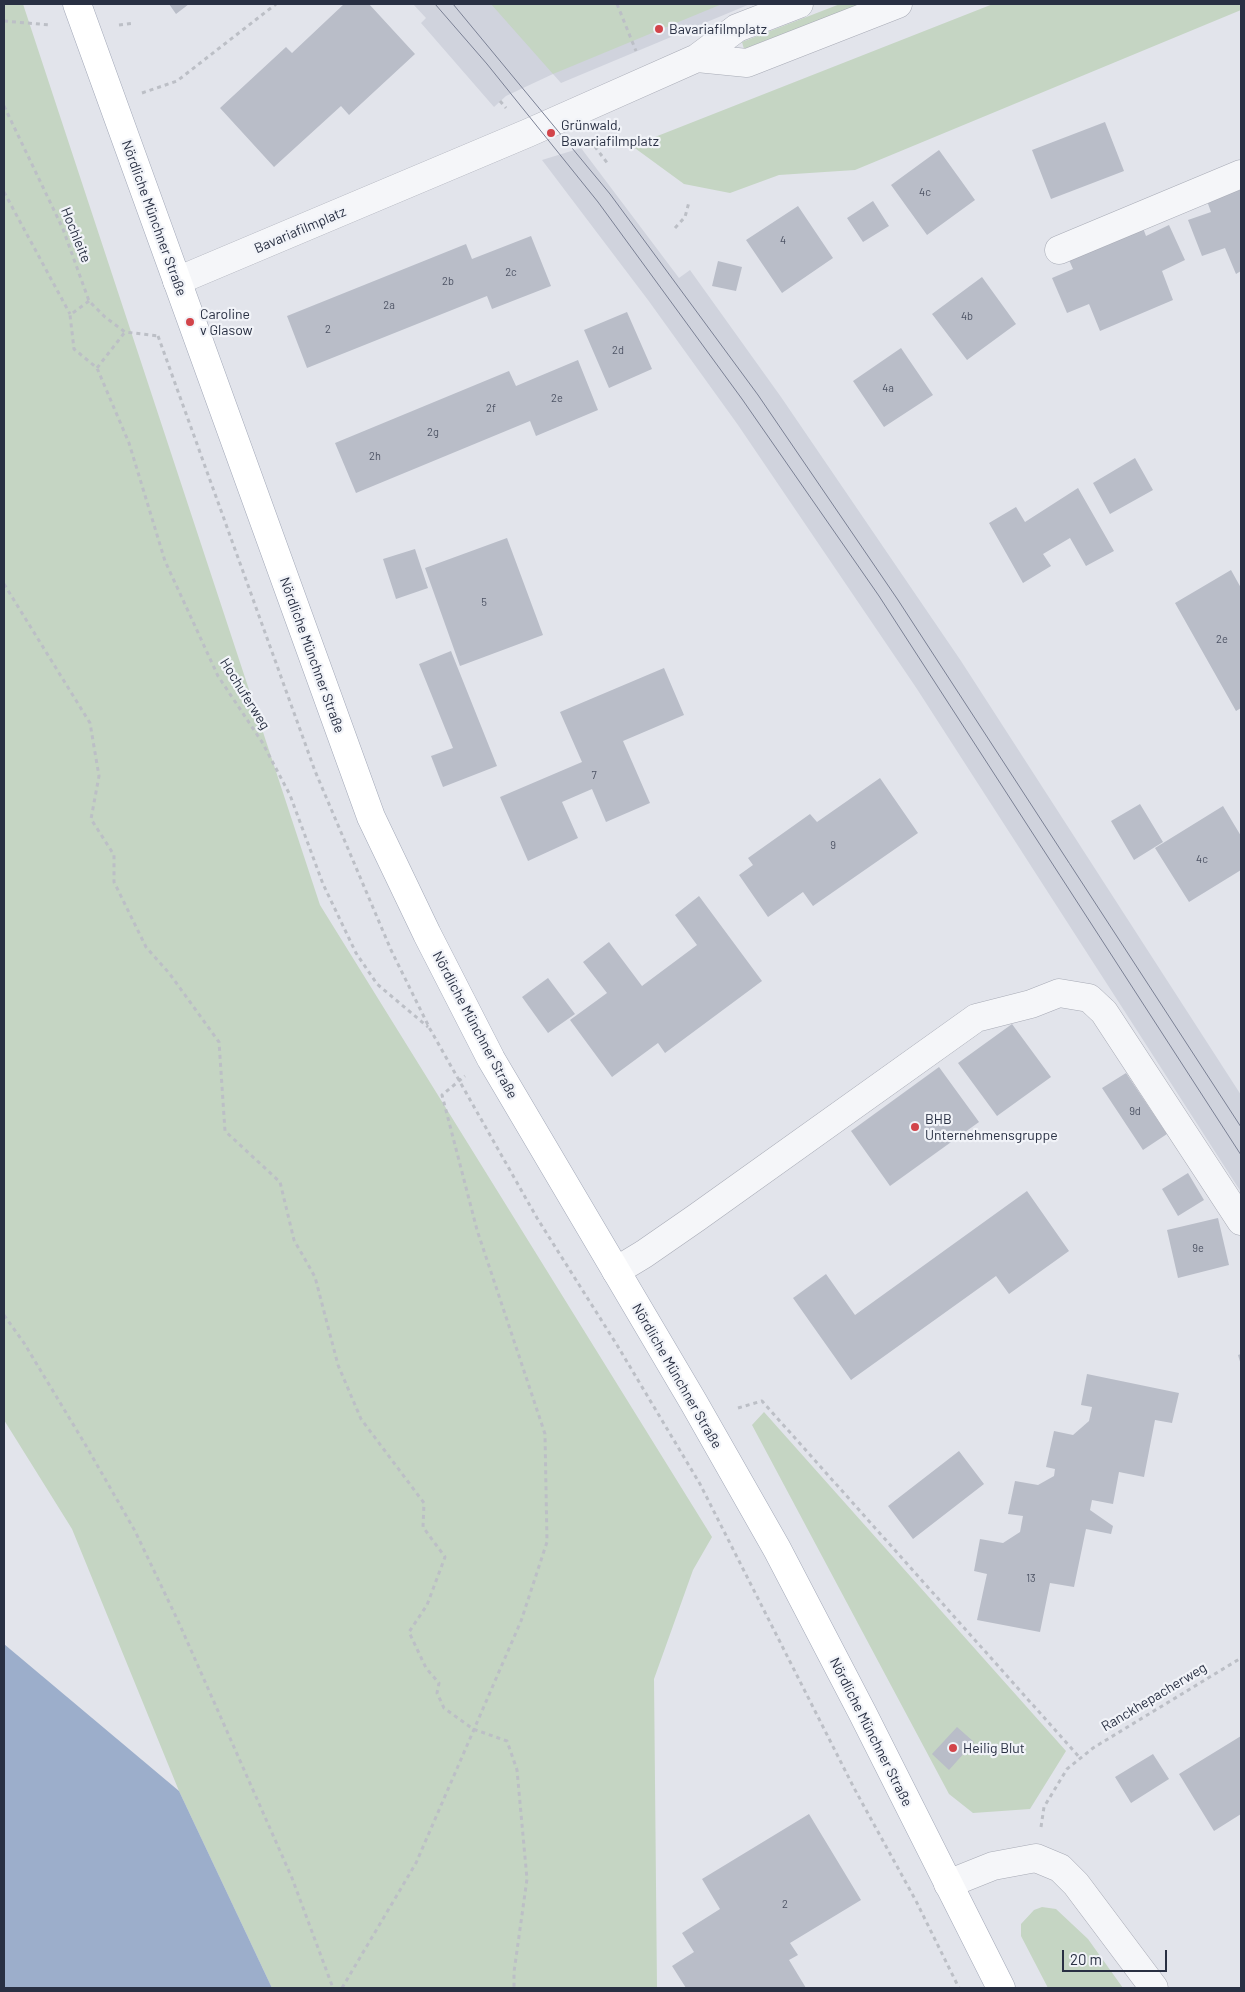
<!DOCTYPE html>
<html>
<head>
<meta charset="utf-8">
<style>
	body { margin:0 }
	#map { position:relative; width:1245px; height:1992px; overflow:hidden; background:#e2e4eb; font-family:Barlow,sans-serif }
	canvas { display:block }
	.frame { position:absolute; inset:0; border:5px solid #293043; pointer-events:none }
	.scale { position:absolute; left:1062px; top:1950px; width:105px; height:22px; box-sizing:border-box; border:2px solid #293043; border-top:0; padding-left:6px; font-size:15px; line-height:18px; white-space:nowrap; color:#293043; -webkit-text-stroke:4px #f1f3f8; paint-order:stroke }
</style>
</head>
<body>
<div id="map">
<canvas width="1245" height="1992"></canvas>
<div class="frame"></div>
<div class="scale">20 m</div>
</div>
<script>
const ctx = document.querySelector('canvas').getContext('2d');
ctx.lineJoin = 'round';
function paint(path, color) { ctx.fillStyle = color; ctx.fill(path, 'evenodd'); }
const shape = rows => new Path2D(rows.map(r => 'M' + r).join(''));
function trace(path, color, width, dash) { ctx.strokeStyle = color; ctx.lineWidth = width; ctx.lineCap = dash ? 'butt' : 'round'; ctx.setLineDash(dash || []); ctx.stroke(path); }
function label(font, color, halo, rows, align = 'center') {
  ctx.font = font + ' Barlow,sans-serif'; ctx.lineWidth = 4.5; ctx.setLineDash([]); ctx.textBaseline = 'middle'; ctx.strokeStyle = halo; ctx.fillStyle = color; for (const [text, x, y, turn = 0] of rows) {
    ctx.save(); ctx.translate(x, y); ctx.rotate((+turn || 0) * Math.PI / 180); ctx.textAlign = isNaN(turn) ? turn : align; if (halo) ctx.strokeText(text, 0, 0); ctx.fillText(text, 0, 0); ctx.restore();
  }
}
paint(shape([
	[413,4,750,4,561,83,553,74,506,96,494,107,421,23,426,18],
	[581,148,679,278,690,270,781,397,961,661,1241,1095,1241,1192,917,689,738,425,648,300,542,160]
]), '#d0d3dd');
paint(shape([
	[4,4,23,4,320,905,712,1537,693,1570,654,1679,657,1988,272,1988,179,1791,72,1529,4,1420],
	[491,4,722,4,553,74],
	[840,4,861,4,744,49,742,42],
	[993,4,1240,4,1241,10,855,170,779,175,730,193,684,184,632,146],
	[764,1412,1066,1751,1030,1809,973,1813,949,1794,752,1425],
	[1042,1907,1056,1909,1088,1939,1123,1988,1048,1988,1021,1936,1021,1924,1034,1910]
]), '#c5d5c3');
paint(shape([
	[4,1644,179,1791,272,1988,4,1988]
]), '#9caecb');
paint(shape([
	[169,4,189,4,176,14],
	[344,4,369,4,415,54,349,115,341,106,274,167,220,108,286,47,292,53],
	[1105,122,1124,171,1051,199,1032,150],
	[939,150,975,200,927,235,891,185],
	[1241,186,1241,271,1236,274,1225,248,1202,256,1188,220,1211,212,1207,201],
	[873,201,889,226,863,242,847,218],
	[798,206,833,258,782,293,746,240],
	[1169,225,1185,260,1162,271,1173,300,1100,331,1089,304,1067,313,1052,278,1073,269,1069,260,1143,228,1146,236],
	[531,236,551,286,492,309,487,296,307,368,287,316,466,244,472,259],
	[718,261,742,267,736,291,712,286],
	[982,277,1016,324,967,360,932,314],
	[627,312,652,369,609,388,584,330],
	[901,348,933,395,884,427,853,381],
	[578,360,598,410,536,436,530,421,356,493,335,443,509,371,516,386],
	[1135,458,1153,490,1110,514,1093,483],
	[1078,488,1114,551,1086,566,1070,538,1043,554,1051,566,1023,583,989,523,1016,507,1025,522],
	[507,538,543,635,460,666,425,568],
	[415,549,428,588,396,599,383,559],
	[1231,570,1241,588,1241,708,1236,711,1175,603],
	[451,651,497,766,443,787,431,756,453,748,419,664],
	[664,668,684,715,623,741,650,803,606,822,592,789,562,802,578,838,528,861,500,797,582,762,560,712],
	[880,778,918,833,813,906,803,892,768,917,739,875,753,865,748,858,810,814,817,822],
	[1140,804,1163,842,1134,860,1111,821],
	[1223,806,1241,836,1241,870,1189,902,1155,848],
	[699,896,762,981,665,1053,658,1043,612,1077,570,1020,607,993,583,962,609,942,642,986,697,945,675,915],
	[548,978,575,1014,548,1033,522,997],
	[1012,1024,1051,1077,997,1116,958,1063],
	[939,1067,979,1122,890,1186,851,1131],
	[1126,1073,1167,1134,1143,1150,1102,1088],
	[1188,1173,1204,1200,1178,1216,1162,1189],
	[1027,1191,1069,1251,1009,1294,996,1276,851,1380,793,1298,826,1274,855,1315],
	[1218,1218,1229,1265,1178,1278,1167,1230],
	[1241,1354,1241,1365,1238,1355],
	[1087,1374,1179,1393,1172,1423,1155,1420,1144,1477,1119,1472,1113,1504,1092,1500,1090,1510,1113,1526,1111,1534,1086,1529,1074,1587,1050,1583,1040,1632,977,1620,987,1574,974,1571,980,1539,1003,1543,1020,1532,1023,1516,1008,1514,1015,1481,1038,1485,1054,1476,1055,1469,1046,1467,1054,1431,1073,1435,1089,1421,1092,1407,1081,1405],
	[959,1451,984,1484,913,1539,888,1506],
	[957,1727,974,1742,949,1770,932,1754],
	[1241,1736,1241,1814,1214,1831,1179,1774],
	[1153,1754,1169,1779,1131,1803,1115,1777],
	[809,1814,861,1900,790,1943,798,1955,789,1960,806,1988,686,1988,672,1966,694,1952,682,1933,720,1909,702,1879]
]), '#b9bdc8');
const minor = shape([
	[697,58,747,63,898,4],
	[1059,250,1241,174],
	[177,281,528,133,697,58,737,28,799,4],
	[616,1271,644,1254,696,1218,976,1018,1031,1004,1059,993,1089,998,1104,1012,1241,1221],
	[948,1884,993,1866,1036,1858,1060,1868,1076,1884,1154,1988]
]);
const major = shape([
	[77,4,371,817,427,934,491,1059,694,1403,777,1549,863,1714,1001,1988]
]);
trace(minor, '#a7aab5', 29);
trace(major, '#a1a7b7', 29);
trace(shape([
	[617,4,636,51],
	[4,21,50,25],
	[119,25,134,23],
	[142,93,177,81,276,4],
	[500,101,506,108],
	[4,106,63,229,89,301,105,317,125,332,159,336],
	[590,140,608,164],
	[4,192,70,314],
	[675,228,685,217,689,202],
	[89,301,70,315,74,349,97,368,129,443,165,561,218,676,262,742,290,795,323,884,356,953,377,984,428,1027],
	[158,336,315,771,391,950,430,1029,537,1218,617,1345,700,1484,854,1788,916,1901,959,1988],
	[97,368,125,332],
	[4,584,90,723,99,776,91,819,114,855,114,882,146,947,169,973,219,1042,225,1131,280,1182,294,1240,315,1277,338,1365,361,1419,424,1503,423,1527,445,1557,427,1605,409,1632,426,1668,439,1683,437,1693,444,1708,473,1729,507,1741,517,1770,527,1879,514,1972,514,1988],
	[4,1315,24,1343,85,1444,135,1531,179,1623,292,1878,333,1988],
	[738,1408,762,1401,1081,1759],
	[1041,1827,1044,1807,1067,1769,1093,1748,1241,1658],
	[342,1988,416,1863,521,1621,547,1542,545,1434,477,1230,442,1095,465,1076]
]), '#bcbfc6', 3, [4, 4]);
trace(minor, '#f5f6f9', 28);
trace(major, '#fff', 28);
trace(shape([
	[435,4,487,64,598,202,742,399,879,596,1241,1155],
	[453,4,610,194,758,395,898,600,1241,1127]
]), '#7b8195', 1);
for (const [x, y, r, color] of [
	[659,29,5,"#d2444a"],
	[551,133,5,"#d2444a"],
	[190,322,5,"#d2444a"],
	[915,1127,5,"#d2444a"],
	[953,1748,5,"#d2444a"]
]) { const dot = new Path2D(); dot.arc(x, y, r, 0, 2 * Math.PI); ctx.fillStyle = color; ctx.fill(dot); trace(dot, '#f1f3f8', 2); }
label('11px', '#4d5364', null, [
	["4c",925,192],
	["4",783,240],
	["2c",511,272],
	["2b",448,281],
	["2a",389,305],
	["4b",967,316],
	["2",328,329],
	["2d",618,350],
	["4a",888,388],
	["2e",557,398],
	["2f",491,408],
	["2g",433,432],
	["2h",375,456],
	["5",484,602],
	["2e",1222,639],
	["7",594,775],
	["9",833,845],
	["4c",1202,859],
	["9d",1135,1111],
	["9e",1198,1248],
	["13",1031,1578],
	["2",785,1904]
]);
label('14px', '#293043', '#f1f3f8', [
	["Bavariafilmplatz",669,29],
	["Grünwald,",561,125],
	["Bavariafilmplatz",561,141],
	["Caroline",200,314],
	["v Glasow",200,330],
	["BHB",925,1119],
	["Unternehmensgruppe",925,1135],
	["Heilig Blut",963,1748]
], 'left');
label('14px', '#293043', '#f1f3f8', [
	["Nördliche Münchner Straße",154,218,70],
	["Bavariafilmplatz",300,230,-23],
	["Hochleite",76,235,68],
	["Nördliche Münchner Straße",312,655,70],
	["Hochuferweg",245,694,58],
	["Nördliche Münchner Straße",475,1025,62],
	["Nördliche Münchner Straße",677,1376,60],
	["Ranckhepacherweg",1154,1697,-31],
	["Nördliche Münchner Straße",871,1732,63]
]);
</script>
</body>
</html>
